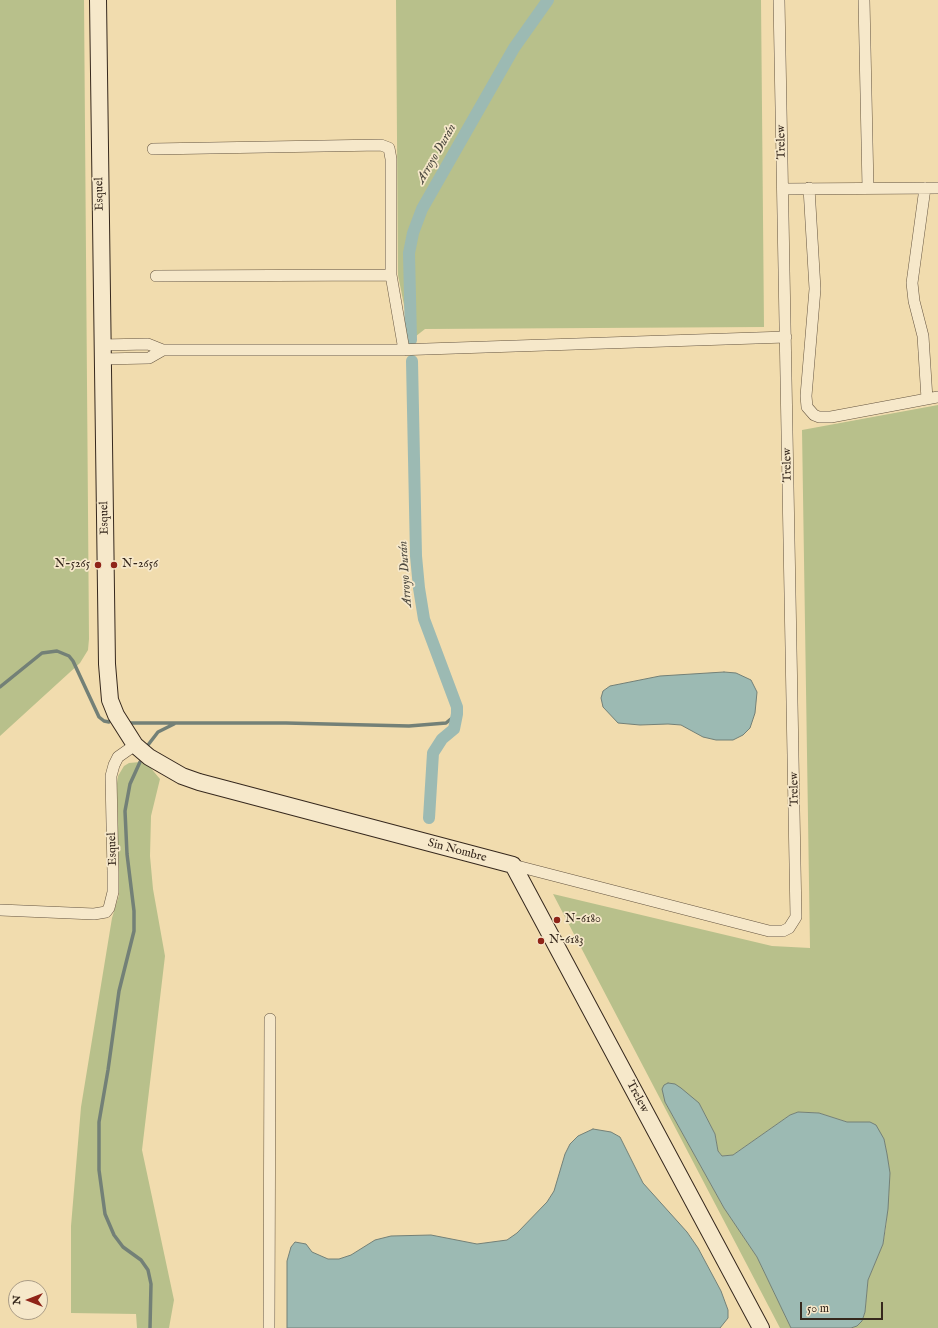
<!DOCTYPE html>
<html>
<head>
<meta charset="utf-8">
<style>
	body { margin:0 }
	#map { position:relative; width:938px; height:1328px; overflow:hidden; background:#f1dcae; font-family:"IM FELL English",serif }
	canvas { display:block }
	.north { position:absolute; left:8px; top:1280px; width:40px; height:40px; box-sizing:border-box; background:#f6e8ca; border:1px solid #a99b85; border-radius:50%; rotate:270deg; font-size:11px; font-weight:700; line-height:16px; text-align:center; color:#36281d }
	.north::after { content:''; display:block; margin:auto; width:14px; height:18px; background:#8f2418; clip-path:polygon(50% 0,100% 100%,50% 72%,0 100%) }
	.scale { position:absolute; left:800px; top:1302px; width:83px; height:18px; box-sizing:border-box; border:2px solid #36281d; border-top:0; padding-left:5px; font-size:12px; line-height:14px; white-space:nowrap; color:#36281d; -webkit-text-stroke:3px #f6e8ca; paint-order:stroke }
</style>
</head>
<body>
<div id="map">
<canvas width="938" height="1328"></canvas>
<div class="north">N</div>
<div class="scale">50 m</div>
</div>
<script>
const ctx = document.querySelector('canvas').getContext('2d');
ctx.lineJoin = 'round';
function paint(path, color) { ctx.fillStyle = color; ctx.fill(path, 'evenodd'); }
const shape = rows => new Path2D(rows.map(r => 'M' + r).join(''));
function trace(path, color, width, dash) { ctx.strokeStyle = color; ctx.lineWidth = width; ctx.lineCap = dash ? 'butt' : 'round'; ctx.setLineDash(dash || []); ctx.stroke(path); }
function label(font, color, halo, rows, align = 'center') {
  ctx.font = font + ' "IM FELL English",serif'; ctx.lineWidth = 3.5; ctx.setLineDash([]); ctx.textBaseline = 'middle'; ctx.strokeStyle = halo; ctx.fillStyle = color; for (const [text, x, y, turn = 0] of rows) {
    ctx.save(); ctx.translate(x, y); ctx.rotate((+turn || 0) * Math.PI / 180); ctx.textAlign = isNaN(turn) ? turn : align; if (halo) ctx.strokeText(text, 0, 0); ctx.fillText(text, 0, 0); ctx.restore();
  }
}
paint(shape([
	[0,0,84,0,89,639,88,650,80,663,0,736],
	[396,0,761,0,764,327,425,329,411,340,398,275],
	[938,405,938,1328,851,1328,857,1326,862,1321,865,1312,868,1280,883,1244,886,1227,890,1173,884,1139,863,1122,847,1122,819,1113,798,1112,790,1115,733,1155,722,1156,718,1151,715,1134,699,1103,665,1102,724,1208,757,1257,791,1328,780,1328,553,894,772,946,810,948,802,430],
	[140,762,149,766,160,779,151,816,150,856,153,889,165,956,142,1150,174,1300,169,1328,137,1328,136,1314,71,1313,71,1226,81,1107,112,918,119,895,117,783,118,776,124,766,129,763]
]), '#b8c08b');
const water = shape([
	[724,672,736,673,751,680,757,692,755,713,750,728,743,735,733,740,716,740,703,737,681,725,668,724,640,725,618,723,603,707,601,698,603,691,610,686,660,676,724,672],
	[668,1083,675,1084,681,1088,699,1103,715,1134,718,1151,722,1156,733,1155,790,1115,798,1112,819,1113,847,1122,870,1122,876,1125,884,1139,887,1154,890,1173,888,1209,883,1244,868,1280,865,1312,862,1321,857,1326,851,1328,791,1328,757,1257,724,1208,665,1102,662,1089,664,1085,668,1083],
	[593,1129,611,1132,620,1137,643,1183,687,1232,698,1248,721,1291,728,1310,728,1318,720,1328,287,1328,287,1261,291,1247,295,1242,306,1244,312,1252,328,1259,339,1259,351,1255,375,1240,391,1236,431,1235,477,1244,507,1240,517,1233,547,1202,554,1191,565,1154,570,1144,578,1136,593,1129]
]);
paint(water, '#9cbab3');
trace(water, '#738077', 1);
trace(shape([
	[0,687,42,653,57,651,69,656,73,661,99,717,104,721,109,722],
	[129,723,286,723,409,726,446,723,457,714],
	[148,745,158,732,174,724],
	[140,762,130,784,125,811,127,854,134,911,134,931,119,991,108,1070,99,1122,99,1170,105,1214,114,1235,123,1247,141,1260,148,1270,151,1284,150,1328]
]), '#738077', 3.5);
trace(shape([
	[411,340,409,253,413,233,422,209,514,48,548,0],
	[412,361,416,556,419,588,424,619,457,707,457,714,454,729,442,739,433,753,429,818]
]), '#9cbab3', 12);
const minor = shape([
	[864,0,868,188],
	[153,149,381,145,389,148,391,159,391,275,404,350],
	[809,188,815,289,806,396,807,407,814,415,819,417,831,417,938,397],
	[925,188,912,283,914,301,923,336,927,399],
	[783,189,938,188],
	[156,276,391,275],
	[102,345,148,344,163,350,396,350,786,337],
	[103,359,149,358,163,350],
	[513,865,769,931,783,931,789,928,796,917,779,0],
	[0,910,94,914,106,912,109,908,113,892,113,872,111,776,114,765,118,757,135,745],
	[269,1328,270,1019]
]);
const secondary = shape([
	[98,0,107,664,110,700,116,715,135,745,149,757,182,776,199,782,513,865,761,1328]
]);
trace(minor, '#655541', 12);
trace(secondary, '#36281d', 18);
trace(minor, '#f6e8ca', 11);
trace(secondary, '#f6e8ca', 16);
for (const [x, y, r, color] of [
	[98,565,4,"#8f2418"],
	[114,565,4,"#8f2418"],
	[557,920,4,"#8f2418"],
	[541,941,4,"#8f2418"]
]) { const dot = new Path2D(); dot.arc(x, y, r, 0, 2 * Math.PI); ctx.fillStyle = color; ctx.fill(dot); trace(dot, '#f6e8ca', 1.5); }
label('12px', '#36281d', '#f6e8ca', [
	["Trelew",782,142,-91],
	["Esquel",100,194,-91],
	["Trelew",788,465,-91],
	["Esquel",105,518,-91],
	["Trelew",795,789,-91],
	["Esquel",113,849,-92],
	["Sin Nombre",457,851,15],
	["Trelew",637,1097,62]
]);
label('12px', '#36281d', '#f6e8ca', [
	["N-5265",90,565,"right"],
	["N-2656",122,565],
	["N-6180",565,920],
	["N-6183",549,941]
], 'left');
label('italic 13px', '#504c42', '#f6e8ca', [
	["Arroyo Durán",437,154,-60],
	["Arroyo Durán",406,574,-94]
]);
</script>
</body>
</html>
